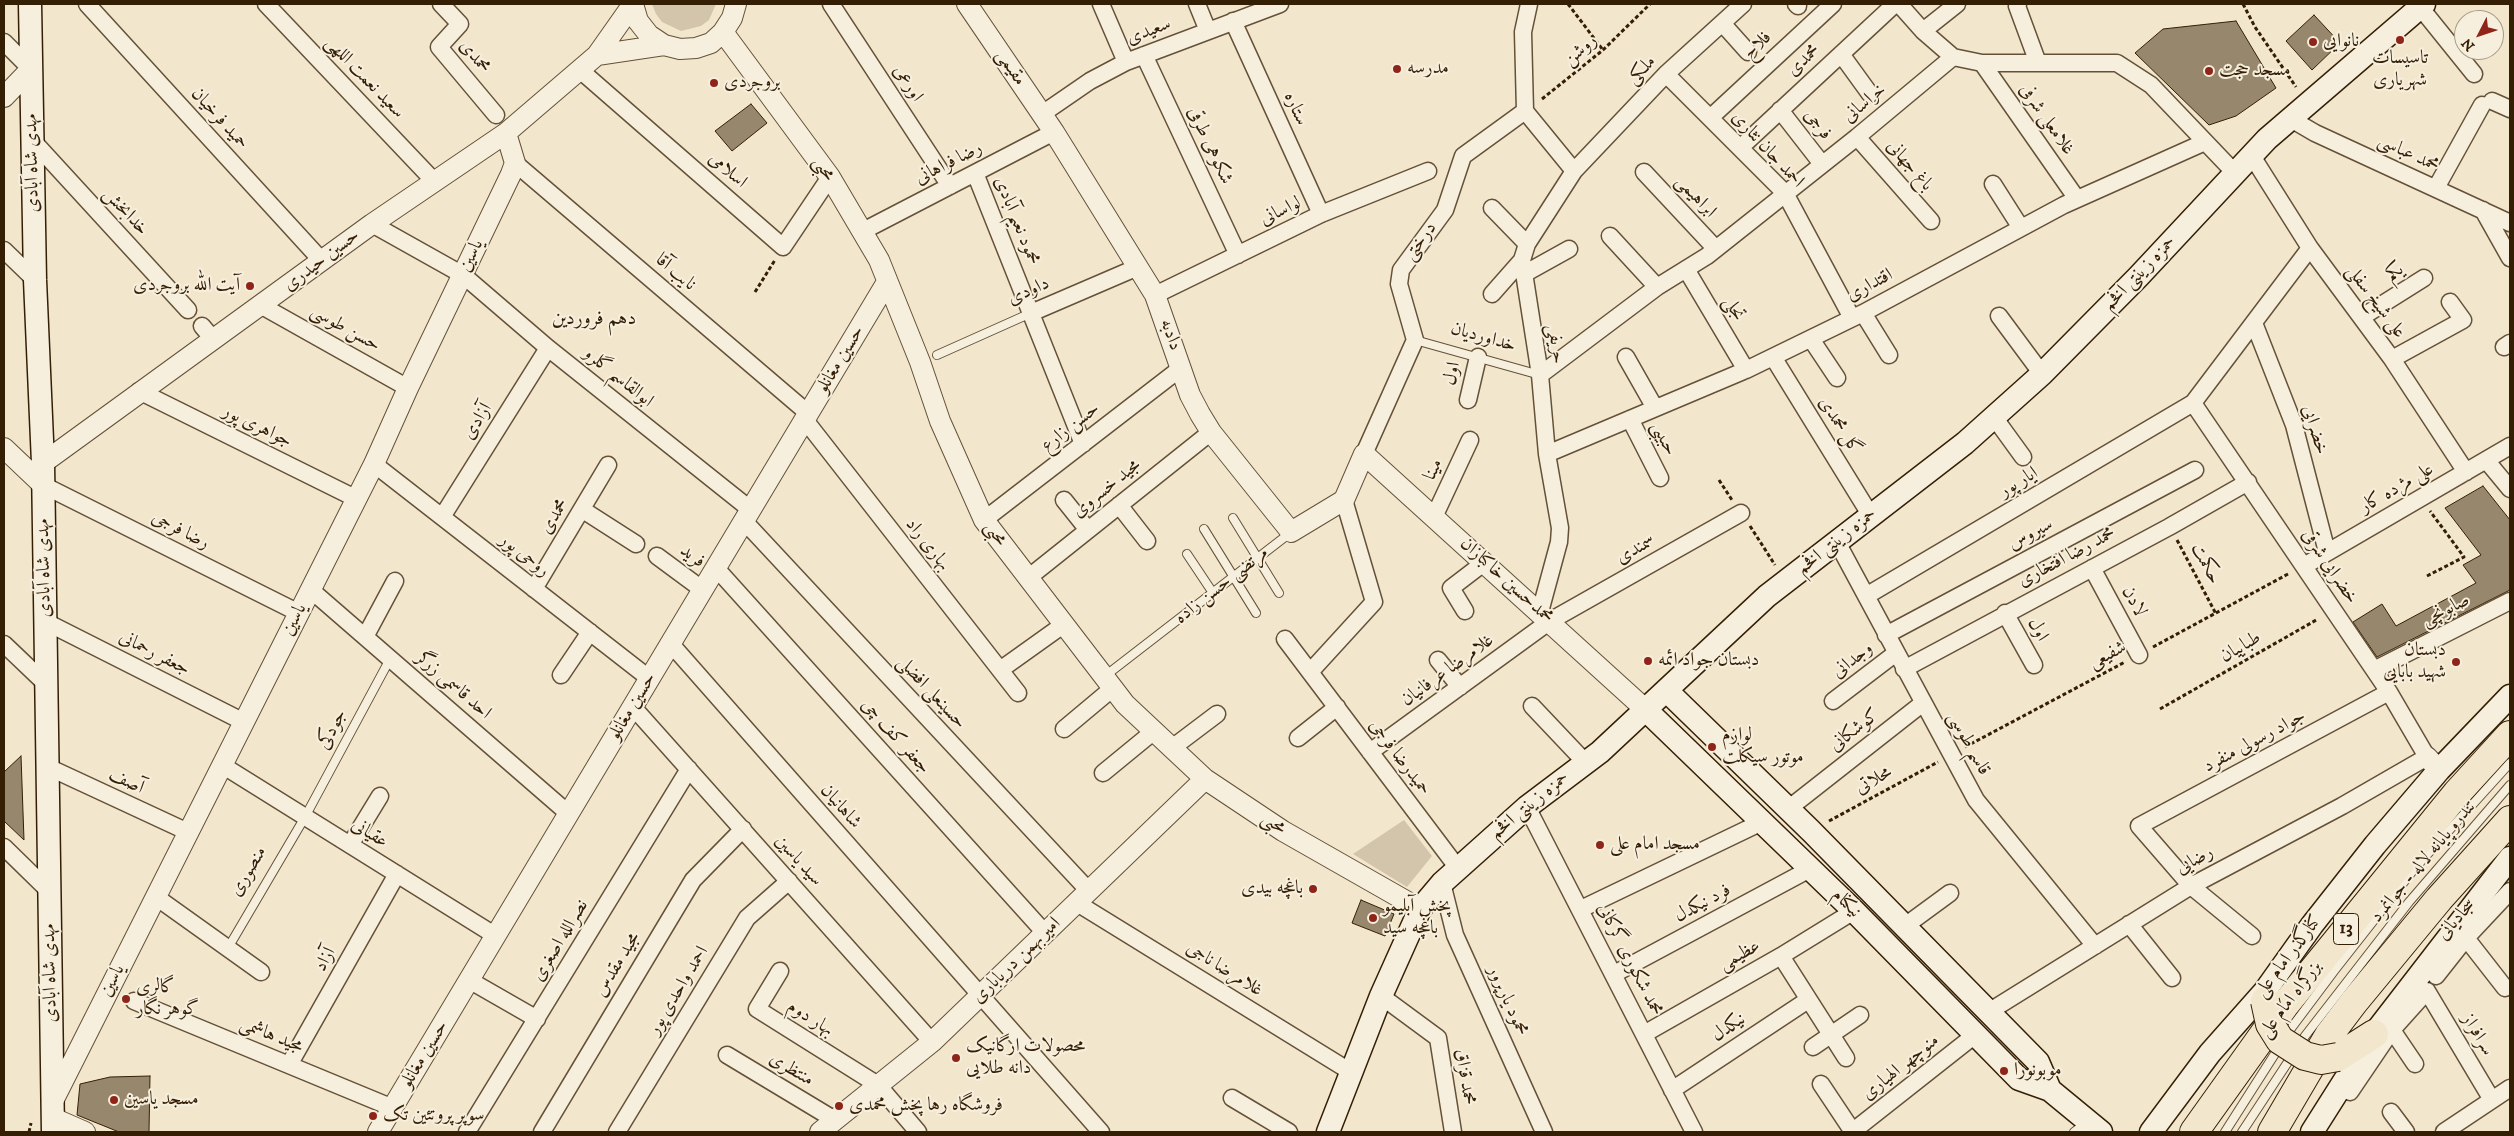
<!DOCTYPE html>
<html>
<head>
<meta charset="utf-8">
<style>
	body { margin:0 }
	#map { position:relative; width:2514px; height:1136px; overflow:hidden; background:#f2e7cd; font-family:"IM FELL DW Pica",serif }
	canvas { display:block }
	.frame { position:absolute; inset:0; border:5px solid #341f05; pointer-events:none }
	.north { position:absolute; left:2454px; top:10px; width:50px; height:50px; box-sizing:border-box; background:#f7efde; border:1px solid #a99c87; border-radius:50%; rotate:229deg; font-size:14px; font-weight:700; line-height:20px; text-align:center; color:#341f05 }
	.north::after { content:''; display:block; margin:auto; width:18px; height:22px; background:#8f2418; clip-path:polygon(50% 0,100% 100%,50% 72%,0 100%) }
</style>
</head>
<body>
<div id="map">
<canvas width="2514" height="1136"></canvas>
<div class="frame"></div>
<div class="north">N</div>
</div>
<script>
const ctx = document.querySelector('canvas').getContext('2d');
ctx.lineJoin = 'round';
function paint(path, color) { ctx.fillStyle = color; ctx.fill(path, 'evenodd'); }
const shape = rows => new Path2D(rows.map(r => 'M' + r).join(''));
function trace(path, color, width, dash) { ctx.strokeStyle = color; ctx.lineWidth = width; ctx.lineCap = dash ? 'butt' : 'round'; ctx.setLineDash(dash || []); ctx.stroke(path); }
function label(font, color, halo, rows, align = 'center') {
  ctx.font = font + ' "IM FELL DW Pica",Amiri,serif'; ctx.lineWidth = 4; ctx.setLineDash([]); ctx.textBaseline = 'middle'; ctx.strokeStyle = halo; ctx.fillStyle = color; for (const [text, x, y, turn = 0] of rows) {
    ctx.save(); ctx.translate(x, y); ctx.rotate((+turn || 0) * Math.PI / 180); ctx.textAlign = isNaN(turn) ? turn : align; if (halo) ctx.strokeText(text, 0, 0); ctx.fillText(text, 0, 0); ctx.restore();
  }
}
paint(shape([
	[652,4,716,4,709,20,701,26,681,31,662,22,656,14],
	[1404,820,1432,856,1407,887,1353,854]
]), '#d2c5ab');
const building = shape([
	[2314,15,2340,43,2312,70,2286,41,2314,15],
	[2236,21,2276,88,2236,116,2209,125,2135,53,2163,29,2236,21],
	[751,104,767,123,732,151,715,131,751,104],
	[2483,486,2510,520,2510,590,2377,657,2353,622,2382,604,2396,626,2476,583,2463,565,2481,555,2445,508,2483,486],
	[21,756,24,840,4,821,4,772,21,756],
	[1361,900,1394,914,1385,936,1352,923,1361,900],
	[150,1076,149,1132,119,1132,77,1115,80,1084,110,1077,150,1076]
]);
paint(building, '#97876d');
trace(building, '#341f05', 1);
const service = shape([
	[1415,340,1540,375],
	[937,355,1031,313],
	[1233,518,1279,593],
	[1204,529,1256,613],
	[1187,554,1213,593],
	[1105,676,1290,533],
	[228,948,305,817,390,659],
	[2074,1132,2086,1123],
	[2225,1132,2292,1027,2334,971,2415,868,2510,763],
	[2242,1132,2305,1036,2409,902,2510,785]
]);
const minor = shape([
	[87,4,322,261],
	[266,4,433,180],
	[441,4,460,24,439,47,496,115],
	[831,4,950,186],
	[1101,4,1126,62],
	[1197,4,1208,31],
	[1796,4,1798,6],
	[1899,4,1923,31,1953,57],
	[2018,4,2017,6,2038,63],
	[2420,7,2474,74],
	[1233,21,1321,214],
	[1722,23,1748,52],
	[1923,31,1957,4],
	[4,42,31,69],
	[1841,54,1870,94],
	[1144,55,1238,255],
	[1953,57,1982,63,2117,63,2151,85,2235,173],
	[1982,63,2077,199],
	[580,70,783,247,830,177],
	[1666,74,1785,193,1852,318],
	[2492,101,2510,109],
	[1780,110,1822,164],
	[1525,111,1574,171],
	[1042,114,1090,81,1126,62,1280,4],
	[1710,118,1833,4],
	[2291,119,2315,133,2510,223],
	[1857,137,1931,221],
	[33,141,188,310],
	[1740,148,1895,4],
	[2252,156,2310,248,2392,359,2466,472],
	[515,163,809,414],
	[1644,172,1716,249],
	[975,173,1083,444],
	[1993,184,2021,228],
	[2436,188,2482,105],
	[1492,208,1527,244],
	[2483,210,2510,258],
	[372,224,463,275,548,348,751,510],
	[863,231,1054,132],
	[1610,236,1657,287],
	[4,250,35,280],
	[1686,269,1746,370],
	[1524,274,1569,249],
	[1492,294,1522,260],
	[1155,295,1321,214,1428,171],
	[262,306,408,388],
	[1031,313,1138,267],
	[1863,313,1889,355],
	[1999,316,2042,374],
	[2362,317,2424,278],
	[2254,323,2294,425,2327,552],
	[202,326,213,339],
	[1811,339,1837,378],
	[2504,347,2510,343],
	[1626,357,1655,408],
	[1773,357,1871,516],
	[2392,359,2463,320,2450,302],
	[1540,375,1657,287,1707,256,1857,137,1953,57],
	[139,391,357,499],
	[1468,400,1478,357],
	[1994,417,2023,457],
	[1630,419,1660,478],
	[805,420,1018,693],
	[1364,454,1415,340,1399,284,1401,270,1445,210,1463,156,1525,111,1523,32,1529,4],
	[1547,454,1746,370,1863,313,2064,205,2205,142],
	[2486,460,2510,489],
	[374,464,650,679],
	[43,485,299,613],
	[1064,500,1088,530],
	[1119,505,1147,541],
	[583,510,636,544],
	[442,517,548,348],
	[1434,517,1470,440],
	[984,520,1181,368],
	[744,521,1089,891],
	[1837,542,1976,800,2095,946],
	[657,556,703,590],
	[2304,566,2510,446],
	[716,568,1045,933],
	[2092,568,2139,655],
	[1028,578,1211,432],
	[534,589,608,465],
	[311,590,569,814],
	[1866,596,2193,403,2310,248],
	[1465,611,1451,588,1485,562],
	[1540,612,1559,542,1560,528,1547,454,1540,375,1522,260,1527,244,1574,171,1666,74,1743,4],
	[2005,613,2034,665],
	[46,622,244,722],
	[1886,635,2195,470],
	[365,637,395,581],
	[1285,639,1457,867],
	[4,644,46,684],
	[671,644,1101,1132],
	[1438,660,1460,687],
	[1904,669,2169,527,2248,482],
	[1000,670,1063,625],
	[2374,670,2510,601],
	[1310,672,1374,602,1344,500],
	[561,675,590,632],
	[1833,701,1896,653],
	[1532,706,1585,762],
	[633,707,932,1042],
	[1064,729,1113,688],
	[1298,738,1337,707],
	[1172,748,1217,714],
	[1370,752,1550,621,1741,513],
	[222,765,496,936],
	[48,767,188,832],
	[1103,773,1153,732],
	[1527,807,1694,1132],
	[1788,809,1923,703],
	[350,845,380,796],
	[4,847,50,892],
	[1442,883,1455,935,1544,1132],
	[156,897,261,972],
	[1077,903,1351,1072],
	[1581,909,1762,822],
	[2129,924,2172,978],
	[1905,926,1950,893],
	[2252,936,2191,886,2139,826,2389,692],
	[2466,938,2505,988],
	[1781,956,1846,1058],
	[780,971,757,1009,878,1085,918,1132],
	[1614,974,1810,869],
	[2436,976,2466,938,2510,891],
	[469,980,537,1019],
	[1381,996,1438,1038,1453,1132],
	[134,1001,393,1108],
	[1990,1011,2191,886,2342,806,2427,757,2389,692,2193,403],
	[1644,1034,1781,956,1854,911],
	[1813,1047,1860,1015],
	[727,1055,835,1120],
	[2415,1064,2392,1030,2427,991,2492,1100],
	[289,1065,397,874],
	[1821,1084,1853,1132],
	[1672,1090,1808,1000],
	[2350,1092,2392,1030],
	[1232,1098,1289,1132],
	[2391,1112,2406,1132],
	[467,1132,689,769],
	[542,1132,693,880,743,829],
	[617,1132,747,918,789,881],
	[1852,1132,1975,1035],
	[2444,1132,2510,1088]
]);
const tertiary = shape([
	[633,4,638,21,649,35,664,45,680,49,696,48,711,43,723,32,732,18,736,4],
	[967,4,1054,132,1155,295,1190,395,1200,414,1211,432,1291,532,1344,500,1364,454,1646,710],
	[723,32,830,177,879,260,920,362,940,421,984,520,1125,704,1205,779,1283,831,1420,909],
	[597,55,664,45],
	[4,97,31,69],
	[4,448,43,485],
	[43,463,372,224,506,133,597,55,633,4],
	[2427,757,2439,770],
	[53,1101,374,464,408,388,511,174,515,163,506,133],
	[53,1118,85,1132],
	[378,1132,887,282],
	[820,1132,932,1042,1205,779]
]);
const secondary = shape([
	[30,4,35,280,43,463,53,1132],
	[1667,691,1811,831,2038,1062,2050,1090],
	[1646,710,1854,911,2019,1079,2050,1090,2101,1132],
	[1328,1132,1381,996,1420,909,1442,883,1527,807,1600,752,1767,596,1965,443,2042,374,2138,277,2267,139,2424,4],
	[2151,1132,2210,1053,2265,991,2312,925,2375,845,2439,770,2510,696],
	[2312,1132,2374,1034,2510,858]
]);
const trunk = shape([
	[2338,1057,2374,1034],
	[2194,1132,2284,1006,2457,793,2510,735],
	[2272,1132,2329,1035,2354,1002,2439,899,2510,820]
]);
trace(service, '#645137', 10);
trace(minor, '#645137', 19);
trace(tertiary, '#645137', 22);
trace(secondary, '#341f05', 25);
trace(trunk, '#341f05', 30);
trace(shape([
	[1568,4,1603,50],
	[2243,4,2255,27,2296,87],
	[1542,99,1603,50,1650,4],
	[755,292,775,260],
	[1719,480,1732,500],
	[1750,526,1775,565],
	[2177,540,2216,614],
	[2427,576,2464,557,2430,511],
	[2153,647,2288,574],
	[2160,709,2318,619],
	[1965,747,2125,662],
	[1829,821,1938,762],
	[29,1132,31,1123]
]), '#341f05', 3, [4, 2.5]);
trace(service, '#f7efde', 8);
trace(minor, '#f7efde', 16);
trace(tertiary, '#f7efde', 20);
trace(secondary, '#f7efde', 22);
trace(trunk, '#f2e7cd', 28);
const trunkBridge = shape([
	[2265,1001,2270,1024,2280,1040,2305,1056,2321,1060,2338,1057]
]);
trace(trunkBridge, '#341f05', 30, []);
trace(trunkBridge, '#f2e7cd', 28);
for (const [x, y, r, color] of [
	[2400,40,5,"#8f2418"],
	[2313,42,5,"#8f2418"],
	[1397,69,5,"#8f2418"],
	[2209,71,5,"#8f2418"],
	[714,83,5,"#8f2418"],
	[250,286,5,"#8f2418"],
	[1648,661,5,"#8f2418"],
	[2456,662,5,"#8f2418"],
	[1712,747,5,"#8f2418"],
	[1600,845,5,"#8f2418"],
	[1313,889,5,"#8f2418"],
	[1373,918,5,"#8f2418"],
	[126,999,5,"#8f2418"],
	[956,1058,5,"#8f2418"],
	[2004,1071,5,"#8f2418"],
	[114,1100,5,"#8f2418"],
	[839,1106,5,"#8f2418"],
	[373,1116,5,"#8f2418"]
]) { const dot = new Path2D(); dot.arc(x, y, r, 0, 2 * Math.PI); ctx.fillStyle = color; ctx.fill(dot); trace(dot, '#f7efde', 2); }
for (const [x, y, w] of [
	[2346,929,25]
]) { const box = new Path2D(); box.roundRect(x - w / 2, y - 15.5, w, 31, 4); ctx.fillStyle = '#f7efde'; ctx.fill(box); trace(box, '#341f05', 1); }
label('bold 18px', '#341f05', null, [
	["13",2346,929]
]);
label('19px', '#341f05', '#f7efde', [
	["سعیدی",1149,32,-21],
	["فلاح",1758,46,-43],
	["روشن",1581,51,-41],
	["محمدی",474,57,50],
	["محمدی",1804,61,-43],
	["مقیمی",1010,68,56],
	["ملکی",1642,71,-46],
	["سعید نعمت اللهی",364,78,46],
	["اورعی",907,84,57],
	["خراسانی",1865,104,-40],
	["ستاره",1295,109,66],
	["حمید فرخیان",219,119,48],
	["غلامعلی شرفی",2046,120,55],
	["فرجی",1817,125,52],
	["شکوهی طرقی",1209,146,65],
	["احمد جان نثاری",1767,150,47],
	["محمد عباسی",2408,154,25],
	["مهدی شاه آبادی",33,163,-91],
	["رضا فراهانی",949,164,-27],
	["باغ جهانی",1909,166,49],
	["محبی",823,169,55],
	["اسلامی",727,171,41],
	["ابراهیمی",1695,197,47],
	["خدابخش",125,212,47],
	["لواسانی",1281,212,-26],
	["محمود نعیم آبادی",1016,221,68],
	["درختی",1421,242,-54],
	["یاسین",472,256,-64],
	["حسین حیدری",322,261,-37],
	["نایب آقا",675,273,40],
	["یکم",2395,273,-32],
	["حمزه زینتی افخم",2140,274,-46],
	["اقتداری",1870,286,-28],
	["داودی",1029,292,-24],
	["علی شیخ سفلی",2375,302,53],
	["تجلی",1733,309,59],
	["حسن طوسی",345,329,29],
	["دادبه",1170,335,70],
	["خداوردیان",1483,338,16],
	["حریفی",1555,344,81],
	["حسین مغانلو",841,360,-59],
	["اول",1453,374,-77],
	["ابوالقاسم گلرو",618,378,39],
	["آزادی",478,422,-58],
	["گل محمدی",1839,426,58],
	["جواهری پور",257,427,26],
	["حسن زارع",1071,428,-38],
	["خضرایی",2314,430,73],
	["حبیبی",1663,439,63],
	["مینا",1434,470,-65],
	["ایار پور",2019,483,-31],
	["مجید خسروی",1107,489,-39],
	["علی مژده کار",2397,489,-30],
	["محمدی",555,517,-58],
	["رضا فرجی",180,531,27],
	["محبی",995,534,54],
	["سیروس",2031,535,-28],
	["حمزه زینتی افخم",1837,542,-38],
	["بهاری راد",927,545,52],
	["سمندی",1636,550,-30],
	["روحی پور",524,556,38],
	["فرید",692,557,37],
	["محمد رضا افتخاری",2067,558,-28],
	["حکمت",2205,564,62],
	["خضرایی شرقی",2329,567,56],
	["مهدی شاه آبادی",45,568,-91],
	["محمدحسین خاکبازان",1506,581,42],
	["مرتضی حسن زاده",1222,586,-38],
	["لادن",2133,602,61],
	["صابونچی",2446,611,-27],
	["یاسین",295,620,-63],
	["اول",2037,630,61],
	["طباییان",2241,648,-30],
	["جعفر رحمانی",154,654,27],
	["شفیعی",2108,656,-28],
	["وجدانی",1853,661,-38],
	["غلامرضا عرفانیان",1448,671,-36],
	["احد قاسمی زرگر",453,686,41],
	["حسینعلی افضلی",931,693,47],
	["حسین مغانلو",633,707,-59],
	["جودکی",333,730,-62],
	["کوشکانی",1855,731,-38],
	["جعفر کف چی",895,737,48],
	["جواد رسولی منفرد",2255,742,-28],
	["قاسم طوسی",1968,744,61],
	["حمیدرضا فرجی",1399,758,53],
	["محلاتی",1874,781,-29],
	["آصف",126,782,25],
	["حمزه زینتی افخم",1530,806,-39],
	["شاهانیان",840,807,49],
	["محبی",1273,824,31],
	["عقیانی",369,834,32],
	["سید یاسین",798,861,48],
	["رضایی",2195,861,-29],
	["تندرو پایانه لاله - جوانمرد",2424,862,-50],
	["منصوری",249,872,-59],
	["فرد نیکدل",1703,904,-28],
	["نیکنام",1846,904,44],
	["سجادیانی",2457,920,-49],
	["نصرالله اصغری",561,941,-59],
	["عظیمی",1740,956,-29],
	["کنارگذر امام علی",2289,957,-53],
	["آزاد",326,960,-61],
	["محمد شکوری گرکانی",1629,960,63],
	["امیربهمن دریاباری",1017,961,-44],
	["مجید مقدس",618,965,-59],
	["غلامرضا ناجی",1224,970,32],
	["مهدی شاه آبادی",51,973,-91],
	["یاسین",113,981,-63],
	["احمد واحدی پور",679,991,-59],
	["بزرگراه امام علی",2291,1000,-53],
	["محمود یارپرور",1507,1001,66],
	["بهار دوم",810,1019,32],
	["نیکدل",1729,1028,-34],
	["سرافراز",2477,1035,59],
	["مجید هاشمی",271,1036,22],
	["حسین مغانلو",425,1055,-59],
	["منوچهر الهیاری",1901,1068,-39],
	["منتظری",791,1070,31],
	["محمد قزاق",1464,1077,81]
]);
label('19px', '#341f05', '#f7efde', [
	["نانوایی",2323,42],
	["تاسیسات",2400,59,"center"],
	["شهریاری",2400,81,"center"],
	["مدرسه",1407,69],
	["مسجد حجت",2219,71],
	["بروجردی",724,83],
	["آیت الله بروجردی",240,286,"right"],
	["دبستان",2446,651,"right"],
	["شهید بابایی",2446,673,"right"],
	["دبستان جواد ائمه",1658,661],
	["لوازم",1722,736],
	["موتور سیکلت",1722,758],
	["مسجد امام علی",1610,845],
	["باغچه بیدی",1303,889,"right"],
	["پخش آبلیمو",1383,907],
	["باغچه سید",1383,929],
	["گالری",136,988],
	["گوهر نگار",136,1010],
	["محصولات ارگانیک",966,1047],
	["دانه طلایی",966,1069],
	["موبونورا",2014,1071],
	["مسجد یاسین",124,1100],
	["فروشگاه رها پخش محمدی",849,1106],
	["سوپر پروتئین تک",383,1116]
], 'left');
label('20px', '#341f05', '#f7efde', [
	["دهم فروردین",594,320]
]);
</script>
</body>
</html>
